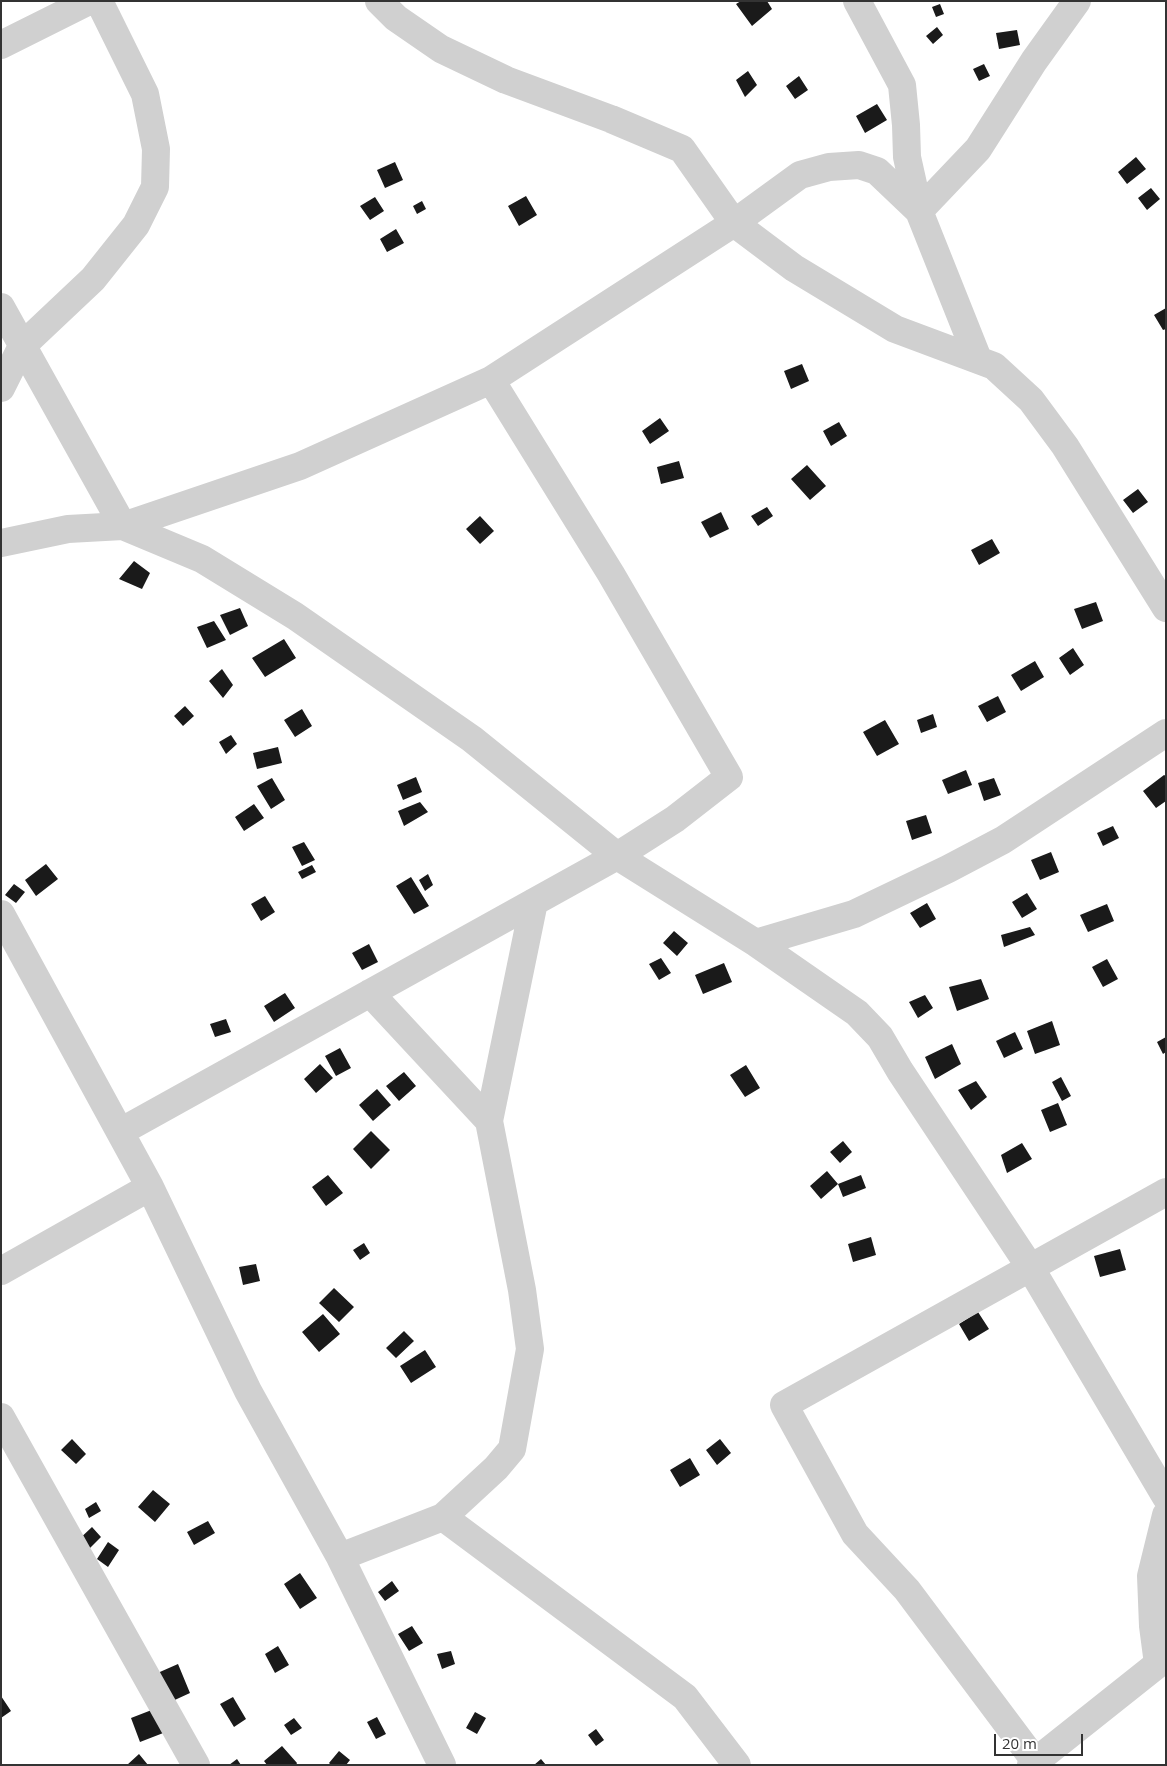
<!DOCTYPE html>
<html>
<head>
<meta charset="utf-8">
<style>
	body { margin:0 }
	#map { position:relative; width:1167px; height:1766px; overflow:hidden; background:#fff; font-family:"Open Sans",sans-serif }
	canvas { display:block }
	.frame { position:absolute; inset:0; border:2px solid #333; pointer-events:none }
	.scale { position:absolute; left:994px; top:1734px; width:89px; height:22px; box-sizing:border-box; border:2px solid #333; border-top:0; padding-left:6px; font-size:15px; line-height:18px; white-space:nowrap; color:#333; -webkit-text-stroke:4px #fff; paint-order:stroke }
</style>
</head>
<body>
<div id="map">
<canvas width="1167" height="1766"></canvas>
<div class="frame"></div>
<div class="scale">20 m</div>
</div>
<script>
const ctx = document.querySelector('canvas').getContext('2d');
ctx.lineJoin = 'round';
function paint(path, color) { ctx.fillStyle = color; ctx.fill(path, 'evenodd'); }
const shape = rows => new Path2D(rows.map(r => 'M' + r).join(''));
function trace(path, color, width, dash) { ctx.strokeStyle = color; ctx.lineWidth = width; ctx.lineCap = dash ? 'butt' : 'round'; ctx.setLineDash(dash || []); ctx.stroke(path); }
paint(shape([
	[741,1,767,1,772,9,752,26,736,4],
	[940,4,944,14,936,17,932,7],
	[937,27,943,35,933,44,926,36],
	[1017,30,1020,45,999,49,996,33],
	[984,64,990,76,979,81,973,69],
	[748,71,757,85,745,97,736,80],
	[799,76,808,90,795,99,786,86],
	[877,104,887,120,865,133,856,116],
	[1136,157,1146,169,1127,184,1118,172],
	[395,162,403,180,385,188,377,170],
	[1151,188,1160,199,1147,210,1138,198],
	[526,196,537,215,519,226,508,206],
	[375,197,384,211,370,220,360,206],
	[422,201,426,209,417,214,413,206],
	[396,229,404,243,387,252,380,239],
	[1166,308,1166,329,1163,330,1154,315],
	[802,364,809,381,791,389,784,371],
	[660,418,669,431,650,444,642,431],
	[839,422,847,436,831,446,823,431],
	[679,461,684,478,661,484,657,467],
	[807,465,826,486,810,500,791,479],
	[1138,489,1148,502,1133,513,1123,500],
	[767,507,773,516,758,526,751,516],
	[721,512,729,529,710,538,701,522],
	[480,516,494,531,480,544,466,529],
	[992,539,1000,553,979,565,971,550],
	[134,561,150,573,142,589,119,579],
	[1096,602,1103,621,1082,629,1074,609],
	[240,608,248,626,230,635,220,615],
	[214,621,226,640,207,648,197,627],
	[284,639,296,658,265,677,252,658],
	[1073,648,1084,665,1070,675,1059,658],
	[1035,661,1044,677,1021,691,1011,675],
	[222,669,233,685,223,698,209,681],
	[998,696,1006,712,987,722,978,706],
	[185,706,194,716,183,726,174,716],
	[302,709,312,726,295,737,284,720],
	[933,714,937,727,921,733,917,720],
	[885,720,899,744,877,756,863,732],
	[231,735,237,744,226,754,219,742],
	[278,747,282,763,257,769,253,753],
	[966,770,972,785,948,794,942,780],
	[1164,775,1166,776,1166,801,1156,808,1143,791],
	[416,777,422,792,403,800,397,785],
	[272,778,285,800,271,809,257,786],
	[994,778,1001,795,984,801,978,783],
	[420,802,428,812,404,826,398,811],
	[254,804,264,818,244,831,235,817],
	[926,815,932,833,912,840,906,821],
	[1113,826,1119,838,1103,846,1097,833],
	[304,842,315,860,302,866,292,847],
	[1051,852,1059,872,1040,880,1031,860],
	[46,864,58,879,36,896,25,880],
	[312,865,316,872,302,879,298,872],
	[428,874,433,885,425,891,419,880],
	[411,877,429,906,414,914,396,886],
	[14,884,25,892,16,903,5,895],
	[1027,893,1037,909,1022,918,1012,902],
	[265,896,275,912,261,921,251,904],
	[927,903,936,919,920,928,910,913],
	[1107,904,1114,921,1088,932,1080,915],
	[1030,927,1035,935,1004,947,1001,935],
	[674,931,688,943,677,956,663,943],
	[369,944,378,962,362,970,352,953],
	[661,958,671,973,659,980,649,964],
	[1107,959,1118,979,1103,987,1092,967],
	[724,963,732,982,703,994,695,975],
	[981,979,989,999,957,1011,949,987],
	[285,993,295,1008,274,1022,264,1006],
	[925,995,933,1008,918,1018,909,1002],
	[226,1019,231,1032,215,1037,210,1024],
	[1052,1021,1060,1045,1035,1054,1027,1031],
	[1015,1032,1023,1049,1004,1058,996,1041],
	[1166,1037,1166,1052,1163,1054,1157,1042],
	[952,1044,961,1064,935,1079,925,1057],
	[340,1048,351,1068,336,1076,325,1056],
	[320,1064,333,1078,316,1093,304,1079],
	[746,1065,760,1088,745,1097,730,1075],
	[404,1072,416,1086,399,1101,386,1086],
	[1061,1077,1071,1096,1062,1101,1052,1082],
	[976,1081,987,1097,971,1110,958,1090],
	[377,1089,391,1105,373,1121,359,1105],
	[1058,1103,1067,1125,1050,1132,1041,1110],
	[371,1131,390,1150,371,1169,353,1149],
	[843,1141,852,1152,840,1163,830,1152],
	[1022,1143,1032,1159,1007,1173,1001,1155],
	[827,1171,838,1184,821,1199,810,1186],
	[328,1175,343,1193,326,1206,312,1187],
	[861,1175,866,1188,843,1197,838,1184],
	[871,1237,876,1255,853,1262,848,1244],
	[364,1243,370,1253,360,1260,353,1250],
	[1120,1249,1126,1270,1100,1277,1094,1256],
	[256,1264,260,1281,243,1285,239,1267],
	[334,1288,354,1307,339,1322,319,1303],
	[978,1312,989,1329,969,1341,959,1324],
	[323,1314,340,1334,319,1352,302,1332],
	[404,1331,414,1341,396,1358,386,1348],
	[425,1350,436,1367,411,1383,400,1366],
	[72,1439,86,1454,76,1464,61,1450],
	[720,1439,731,1453,717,1465,706,1450],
	[690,1458,700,1475,680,1487,670,1470],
	[153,1490,170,1504,155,1522,138,1507],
	[96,1502,101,1511,89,1518,85,1509],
	[208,1521,215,1533,194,1545,187,1532],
	[92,1527,101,1537,85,1553,75,1543],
	[108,1542,119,1550,108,1567,97,1559],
	[300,1573,317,1598,300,1609,284,1584],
	[392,1581,399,1591,385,1601,378,1592],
	[412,1626,423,1643,409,1651,398,1634],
	[278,1646,289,1665,275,1673,265,1654],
	[451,1651,455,1664,442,1669,437,1654],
	[178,1664,190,1693,166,1704,153,1675],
	[1,1696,11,1711,1,1718],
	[233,1697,246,1719,234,1727,220,1704],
	[162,1706,171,1730,140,1742,131,1718],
	[475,1712,486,1718,477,1734,466,1728],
	[377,1717,386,1734,376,1739,367,1722],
	[294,1718,302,1728,291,1735,284,1725],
	[596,1729,604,1740,596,1746,588,1735],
	[282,1746,297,1763,296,1765,267,1765,264,1761],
	[339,1751,350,1760,346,1765,331,1765,329,1763],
	[139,1754,148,1765,127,1765],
	[237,1759,241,1765,229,1765],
	[541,1759,546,1765,534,1765]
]), '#1a1a1a');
trace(shape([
	[379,1,396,18,441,49,506,80,611,119,682,149,734,223,794,268,895,329,994,366,1031,400,1065,446,1166,608],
	[857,1,902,85,906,125,907,157,919,211,978,359],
	[1,45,89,1],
	[919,211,978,149,1034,61,1077,1],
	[1,307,123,526,300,466,491,380],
	[1,388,22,346,93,279,136,225,155,187,156,149,145,94,99,1],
	[1,543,68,529,123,526,202,559,295,616,472,739,617,856,756,943,857,1013,880,1037,900,1071,1030,1267,1166,1497],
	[1,914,150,1187,248,1391,340,1557,442,1765],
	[756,943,854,914,948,869,1003,840,1166,733],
	[370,993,489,1121],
	[120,1132,617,856,675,819,729,777,611,574,491,380,734,223,800,175,829,167,859,165,877,171,919,211],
	[1,1271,150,1187],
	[1,1417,196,1765],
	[443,1517,685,1697,737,1765],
	[340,1557,443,1517,496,1468,512,1449,530,1349,522,1290,489,1121,534,902],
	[1158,1664,1153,1626,1151,1576,1166,1515],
	[1035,1761,907,1590,855,1534,784,1405,1166,1192],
	[1031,1765,1158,1664,1166,1661]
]), '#d0d0d0', 28);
</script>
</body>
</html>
